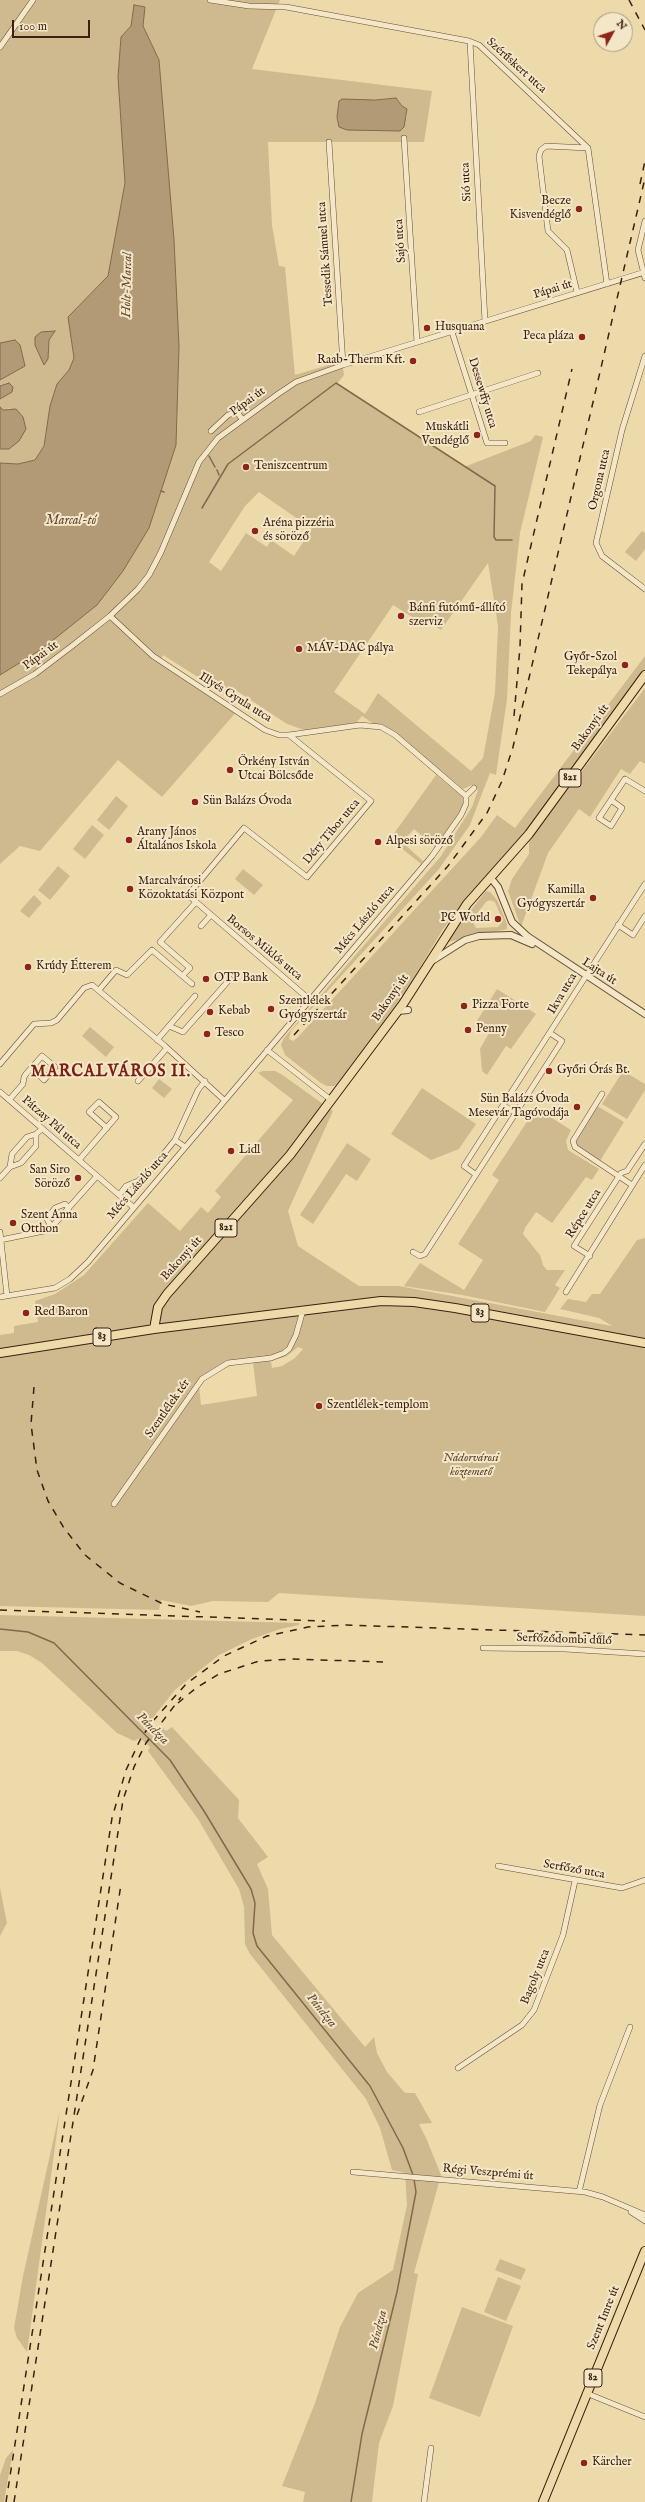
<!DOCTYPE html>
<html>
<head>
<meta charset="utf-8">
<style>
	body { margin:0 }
	#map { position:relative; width:645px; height:2502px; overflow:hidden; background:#eddaaa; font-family:"IM FELL English",serif }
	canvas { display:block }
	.north { position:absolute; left:593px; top:12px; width:40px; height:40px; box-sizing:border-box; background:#f3e7c8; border:1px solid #aa977e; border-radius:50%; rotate:50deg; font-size:11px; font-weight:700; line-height:16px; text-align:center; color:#3d1e0f }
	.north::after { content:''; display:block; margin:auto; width:14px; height:18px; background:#8f2418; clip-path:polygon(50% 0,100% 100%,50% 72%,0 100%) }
	.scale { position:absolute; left:12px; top:20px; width:78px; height:18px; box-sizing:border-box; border:2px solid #3d1e0f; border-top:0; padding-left:5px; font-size:12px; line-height:14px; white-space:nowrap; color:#3d1e0f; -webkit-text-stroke:3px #f3e7c8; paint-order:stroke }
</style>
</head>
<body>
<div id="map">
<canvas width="645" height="2502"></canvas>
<div class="north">N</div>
<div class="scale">100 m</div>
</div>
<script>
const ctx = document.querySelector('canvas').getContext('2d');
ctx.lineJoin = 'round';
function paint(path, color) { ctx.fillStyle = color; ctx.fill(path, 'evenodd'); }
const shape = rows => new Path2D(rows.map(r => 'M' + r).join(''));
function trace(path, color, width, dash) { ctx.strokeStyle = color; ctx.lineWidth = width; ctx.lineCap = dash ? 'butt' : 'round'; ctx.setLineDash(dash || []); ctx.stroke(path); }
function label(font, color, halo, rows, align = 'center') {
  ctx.font = font + ' "IM FELL English",serif'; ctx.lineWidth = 4; ctx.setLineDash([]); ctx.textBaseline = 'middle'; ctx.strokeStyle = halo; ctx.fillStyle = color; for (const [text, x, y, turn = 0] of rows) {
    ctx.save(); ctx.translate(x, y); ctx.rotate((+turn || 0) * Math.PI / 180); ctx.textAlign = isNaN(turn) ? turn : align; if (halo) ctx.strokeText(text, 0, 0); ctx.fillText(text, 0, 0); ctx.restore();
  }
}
paint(shape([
	[0,0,280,0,252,69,432,91,424,142,268,142,272,225,279,266,285,267,295,375,342,361,344,375,337,384,464,467,531,441,535,435,543,437,520,533,511,613,507,699,496,775,490,773,470,825,439,869,291,1031,289,1039,293,1041,297,1038,481,837,497,815,515,828,645,656,645,674,557,796,470,895,443,929,392,1014,335,1086,327,1086,321,1083,285,1055,281,1045,284,1038,441,856,472,807,478,790,472,785,463,789,397,735,381,729,362,716,356,723,304,730,287,724,237,691,231,698,163,655,161,659,238,710,162,797,118,760,40,851,20,846,0,864,0,675,42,649,97,605,149,528,176,445,179,346,174,240,159,60,143,26,145,7,134,5,131,26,121,37,118,77,125,183,108,276,68,317,74,358,69,370,57,384,50,406,44,445,35,460,18,464,0,463,0,449,9,449,10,408,3,410,0,407,0,399,3,398,9,383,0,386,0,380,25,366,15,340,0,343],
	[396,98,402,106,407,109,406,119,339,126,337,117,339,102],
	[41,332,53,334,49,340,48,358,44,364,41,355],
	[259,492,312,529,294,556,271,540,267,547,246,533,221,571,209,562,245,506],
	[488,563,498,626,495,693,483,758,471,771,378,693,365,714,334,692,393,605,420,622,423,618,441,630],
	[642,531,645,533,645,549,636,561,625,552],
	[645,688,645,764,640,761,630,774,621,769,590,817,579,809,548,853,521,927,508,891,512,879,529,854,529,841],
	[436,775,464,798,464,806,435,847,414,829,402,842,423,861,421,864,390,839],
	[116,796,128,806,109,830,97,820],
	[92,825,104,835,85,859,73,849],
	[58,866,70,876,50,900,38,890],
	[243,869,263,885,254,895,235,879],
	[486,891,490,892,497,900,507,924,507,929,448,942,449,938],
	[490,900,495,902,503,921,498,927,476,928,472,920,486,902],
	[34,895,42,903,29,918,20,911],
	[497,989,536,1014,511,1049,506,1046,487,1075,482,1071,480,1049,489,1033,475,1024],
	[90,1027,114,1047,106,1057,82,1036],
	[263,1071,275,1071,281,1074,333,1111,288,1211,298,1246,359,1286,399,1286,612,1326,599,1318,560,1309,568,1299,586,1302,592,1294,600,1294,637,1240,645,1238,645,1616,279,1593,268,1602,213,1601,191,1606,161,1600,159,1610,0,1606,0,1335,14,1333,14,1326,38,1322,35,1301,55,1294,84,1275,148,1203,180,1231,201,1207,208,1213,221,1197,215,1191,293,1100,258,1073],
	[298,1347,303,1349,295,1358,282,1366,272,1368,271,1361,287,1356],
	[253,1362,257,1396,201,1405,199,1386,208,1377,234,1364],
	[623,1071,645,1084,645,1090,627,1119,602,1104],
	[159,1079,172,1089,164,1098,152,1088],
	[422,1088,476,1124,459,1149,431,1160,391,1134],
	[597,1106,624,1122,600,1161,576,1146,575,1141],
	[536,1108,571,1130,566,1141,568,1150,599,1169,592,1180,586,1177,552,1223,536,1212,525,1228,523,1234,540,1255,543,1265,547,1270,565,1270,555,1285,560,1288,545,1312,462,1295,404,1286,420,1263,464,1290,483,1260,458,1244,499,1180,492,1175],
	[347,1143,371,1159,357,1181,346,1174,313,1224,300,1215],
	[0,1615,299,1623,299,1625,280,1629,252,1639,219,1655,175,1690,147,1725,157,1733,162,1727,166,1731,172,1727,239,1800,238,1818,268,1857,257,1864,268,1889,272,1935,365,2047,374,2037,377,2053,387,2072,405,2093,415,2093,432,2123,419,2124,427,2140,441,2175,414,2273,418,2274,393,2406,379,2443,372,2502,303,2502,305,2492,282,2486,315,2403,340,2327,358,2293,393,2270,407,2205,405,2173,392,2170,380,2128,366,2099,250,1954,245,1944,244,1907,239,1889,198,1819,148,1751,150,1747,140,1738,134,1741,117,1733,42,1663,29,1655,17,1651,0,1651],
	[0,1888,7,1923,0,1936],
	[60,2110,27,2352,17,2338,14,2328,23,2276],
	[500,2259,526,2269,521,2280,495,2270],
	[498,2277,521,2286,506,2321,484,2312],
	[462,2307,513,2326,480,2417,429,2398],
	[13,2450,4,2502,0,2502,0,2475,6,2458]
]), '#cfba90');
const water = shape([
	[134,5,145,7,143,26,159,60,174,240,179,346,176,445,149,528,123,571,97,605,42,649,0,675,0,463,18,464,35,460,44,446,50,406,57,384,69,370,74,358,68,317,108,276,125,183,118,77,121,37,131,26,134,5],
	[396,98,402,106,407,109,404,127,400,131,347,130,339,127,337,117,339,101,342,99,375,100,396,98],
	[55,331,49,340,48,359,44,365,35,345,35,337,41,332,55,331],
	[15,340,20,345,25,366,0,380,0,343,15,340],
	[9,383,13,387,12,392,0,399,0,386,9,383],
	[0,407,3,410,16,409,23,417,26,429,19,441,9,449,0,449,0,407]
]);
paint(water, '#b19a75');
trace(water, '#83684c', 1);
trace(shape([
	[209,456,215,467],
	[217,470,219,475],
	[161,491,164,492],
	[202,508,228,464,336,383,495,486,494,537,496,540,512,540],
	[0,1629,28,1632,54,1643,170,1760,204,1811,251,1889,255,1903,253,1933,257,1946,370,2086,403,2148,413,2175],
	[351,2502,362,2434,397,2292,416,2192,414,2179]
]), '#83684c', 1.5);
const minor = shape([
	[210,0,249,6,286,7,469,41,479,45,588,148,607,284],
	[470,42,485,321],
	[0,47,33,0],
	[404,138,417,342],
	[329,142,343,365],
	[645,221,638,250,645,278],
	[577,292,567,250,548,231,539,156,541,150,546,146,588,148],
	[452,332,487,443,505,443],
	[645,356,622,430,596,543,602,556,645,589],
	[419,412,538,373],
	[211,431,228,415,237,412,242,419],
	[110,616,153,656,265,730,279,735,289,735,360,725,381,727,395,735,466,796],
	[0,694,35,674,72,646,110,616,138,589,149,575,161,552,199,462,218,438,278,394,296,382,343,365,645,272],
	[289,735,371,801,307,877,244,828,188,895,310,1000],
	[466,796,474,788],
	[611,800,622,808,611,826,599,818,625,779,645,791],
	[618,925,633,935,645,916],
	[201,926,211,915],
	[185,973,190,968,160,942,196,902],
	[99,990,116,970,127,975,152,950,192,984],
	[169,1026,195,996],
	[157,1040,169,1026,183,1032,230,979],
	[267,1050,331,1100],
	[0,1064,34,1024,51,1023,57,1020,84,988,92,985,165,1046,224,1100],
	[138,1081,167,1048],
	[0,1092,133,1207],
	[602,1094,573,1141,575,1147,632,1185],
	[9,1100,23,1084,24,1077,26,1074,42,1056,55,1067,44,1080,32,1068],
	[504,1106,516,1113],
	[175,1140,185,1147],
	[79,1160,116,1117,99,1102,89,1112,107,1128],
	[10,1167,12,1154,27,1137,36,1134,42,1129],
	[475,1174,464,1166,645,884],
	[0,1178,10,1167,21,1163,36,1146,36,1134],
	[119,1195,126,1186,138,1181,149,1172,175,1140,198,1090,205,1081],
	[52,1228,47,1219,55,1208,65,1204,69,1208],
	[0,1232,7,1296],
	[0,1240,49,1230,97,1176],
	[413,1252,420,1256,425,1254,562,1041,550,1033],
	[590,1256,574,1246,621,1173,627,1171,645,1144],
	[566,1292,645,1165],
	[0,1297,55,1288,70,1279,88,1262,432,856,461,815,466,804,466,796],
	[114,1504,202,1379,228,1363,271,1358,284,1353,289,1349,296,1335,303,1310],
	[483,1648,565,1649,645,1654],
	[498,1866,622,1888,645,1880],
	[458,2068,522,2025,534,2010,563,1935,575,1881],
	[353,2172,585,2192,603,2197,645,2215],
	[579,2192,600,2105,630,2027],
	[631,2212,645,2221],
	[586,2393,645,2417],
	[424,2502,431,2448]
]);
const tertiary = shape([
	[490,877,498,887,512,922,527,936,645,1014],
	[432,961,465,940,479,936,511,935,532,944],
	[398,1011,408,1010]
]);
const primary = shape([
	[154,1329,158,1307,167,1294,290,1155,403,1004,467,904,529,834,645,675],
	[0,1353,154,1329,381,1301,414,1302,455,1308,645,1343],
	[543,2502,645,2251]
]);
trace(minor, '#694d36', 6);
trace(tertiary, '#694d36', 8);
trace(primary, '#3d1e0f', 10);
trace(minor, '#f3e7c8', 5);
trace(tertiary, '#f3e7c8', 6);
trace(primary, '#eddaaa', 8);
trace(shape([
	[629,0,645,30],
	[640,184,645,161],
	[514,716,520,647,522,584,572,369],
	[294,1035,448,866,487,813,502,781,513,747,645,178],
	[34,1387,31,1424,37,1470,48,1501,64,1528,85,1555,120,1583,163,1604,200,1612],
	[0,1610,325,1621],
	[178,1703,196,1688,219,1674,259,1661,293,1659,383,1662],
	[77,2115,93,2070,121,1884],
	[6,2502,112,1818,126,1770,141,1738,153,1721,186,1684,224,1656,267,1636,308,1627,346,1625,645,1635],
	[14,2502,123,1800,134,1767,146,1743,181,1697]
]), '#3d1e0f', 1.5, [7, 7]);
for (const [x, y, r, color] of [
	[579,209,4,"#8f2418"],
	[427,328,4,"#8f2418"],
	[582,337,4,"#8f2418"],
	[413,361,4,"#8f2418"],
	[477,435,4,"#8f2418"],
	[246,467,4,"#8f2418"],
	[255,531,4,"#8f2418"],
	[401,616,4,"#8f2418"],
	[299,649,4,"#8f2418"],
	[625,665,4,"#8f2418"],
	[230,770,4,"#8f2418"],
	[195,802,4,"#8f2418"],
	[129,840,4,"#8f2418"],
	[378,842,4,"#8f2418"],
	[130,889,4,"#8f2418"],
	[593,898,4,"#8f2418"],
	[498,919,4,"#8f2418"],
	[28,967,4,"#8f2418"],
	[206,979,4,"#8f2418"],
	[464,1006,4,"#8f2418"],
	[271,1009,4,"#8f2418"],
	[210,1012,4,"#8f2418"],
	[468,1030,4,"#8f2418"],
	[207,1034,4,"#8f2418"],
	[549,1071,4,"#8f2418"],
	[577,1107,4,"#8f2418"],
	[231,1151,4,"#8f2418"],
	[78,1178,4,"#8f2418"],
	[13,1223,4,"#8f2418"],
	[26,1313,4,"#8f2418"],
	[319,1406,4,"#8f2418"],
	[584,2463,4,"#8f2418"]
]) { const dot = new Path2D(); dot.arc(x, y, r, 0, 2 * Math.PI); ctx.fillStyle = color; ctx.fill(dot); trace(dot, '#f3e7c8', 1.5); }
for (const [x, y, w] of [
	[570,778,22],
	[226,1228,22],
	[480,1313,18],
	[102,1337,18],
	[593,2378,18]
]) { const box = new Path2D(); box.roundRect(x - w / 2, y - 9, w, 18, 3); ctx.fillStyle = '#f3e7c8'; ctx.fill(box); trace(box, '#3d1e0f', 1); }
label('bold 11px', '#3d1e0f', null, [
	["821",570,778],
	["821",226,1228],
	["83",480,1313],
	["83",102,1337],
	["82",593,2378]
]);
label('12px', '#3d1e0f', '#f3e7c8', [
	["Szérűskert utca",516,66,42],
	["Sió utca",467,182,-93],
	["Sajó utca",401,241,-94],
	["Tessedik Sámuel utca",326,254,-94],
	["Pápai út",553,290,-17],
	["Dessewffy utca",482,393,73],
	["Pápai út",248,402,-36],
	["Orgona utca",600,480,-77],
	["Pápai út",41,656,-36],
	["Illyés Gyula utca",235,698,32],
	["Bakonyi út",591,728,-54],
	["Déry Tibor utca",332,832,-50],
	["Mécs László utca",365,920,-50],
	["Borsos Miklós utca",264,948,40],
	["Lajta út",599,972,33],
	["Ikva utca",563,994,-59],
	["Bakonyi út",391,998,-55],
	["Pátzay Pál utca",51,1123,41],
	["Mécs László utca",138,1186,-49],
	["Répce utca",584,1214,-58],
	["Bakonyi út",182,1259,-48],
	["Szentlélek tér",168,1409,-55],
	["Serfőződombi dűlő",564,1640,2],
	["Serfőző utca",574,1870,10],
	["Bagoly utca",536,1977,-68],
	["Régi Veszprémi út",488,2173,5],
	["Szent Imre út",604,2318,-68]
]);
label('12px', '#3d1e0f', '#f3e7c8', [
	["Becze",571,202,"right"],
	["Kisvendéglő",571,216,"right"],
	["Husquana",435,328],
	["Peca pláza",574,337,"right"],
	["Raab-Therm Kft.",405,361,"right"],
	["Muskátli",469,428,"right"],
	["Vendéglő",469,442,"right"],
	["Teniszcentrum",254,467],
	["Aréna pizzéria",263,524],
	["és söröző",263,538],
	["Bánfi futómű-állító",409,609],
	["szerviz",409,623],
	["MÁV-DAC pálya",307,649],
	["Győr-Szol",617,658,"right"],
	["Tekepálya",617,672,"right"],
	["Örkény István",238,763],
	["Utcai Bölcsőde",238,777],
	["Sün Balázs Óvoda",203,802],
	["Arany János",137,833],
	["Általános Iskola",137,847],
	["Alpesi söröző",386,842],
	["Marcalvárosi",138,882],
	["Közoktatási Központ",138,896],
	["Kamilla",585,891,"right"],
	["Gyógyszertár",585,905,"right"],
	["PC World",490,919,"right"],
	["Krúdy Étterem",36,967],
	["OTP Bank",214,979],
	["Szentlélek",279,1002],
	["Gyógyszertár",279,1016],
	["Pizza Forte",472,1006],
	["Kebab",218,1012],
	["Penny",476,1030],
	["Tesco",215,1034],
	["Győri Órás Bt.",557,1071],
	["Sün Balázs Óvoda",569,1100,"right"],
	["Mesevár Tagóvodája",569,1114,"right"],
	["Lidl",239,1151],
	["San Siro",70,1171,"right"],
	["Söröző",70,1185,"right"],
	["Szent Anna",21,1216],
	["Otthon",21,1230],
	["Red Baron",34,1313],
	["Szentlélek-templom",327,1406],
	["Kärcher",592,2463]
], 'left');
label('italic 12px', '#62452f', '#f3e7c8', [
	["Nádorvárosi",471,1459],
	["köztemető",471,1473]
]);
label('italic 13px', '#664933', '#f3e7c8', [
	["Holt-Marcal",128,285,-89],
	["Marcal-tó",71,521],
	["Pándzsa",152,1729,45],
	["Pándzsa",321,2011,51],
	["Pándzsa",379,2330,-76]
]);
ctx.letterSpacing = '1px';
label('bold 16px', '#7a1f14', '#f3e7c8', [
	["MARCALVÁROS II.",111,1073]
]);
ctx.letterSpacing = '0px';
</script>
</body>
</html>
